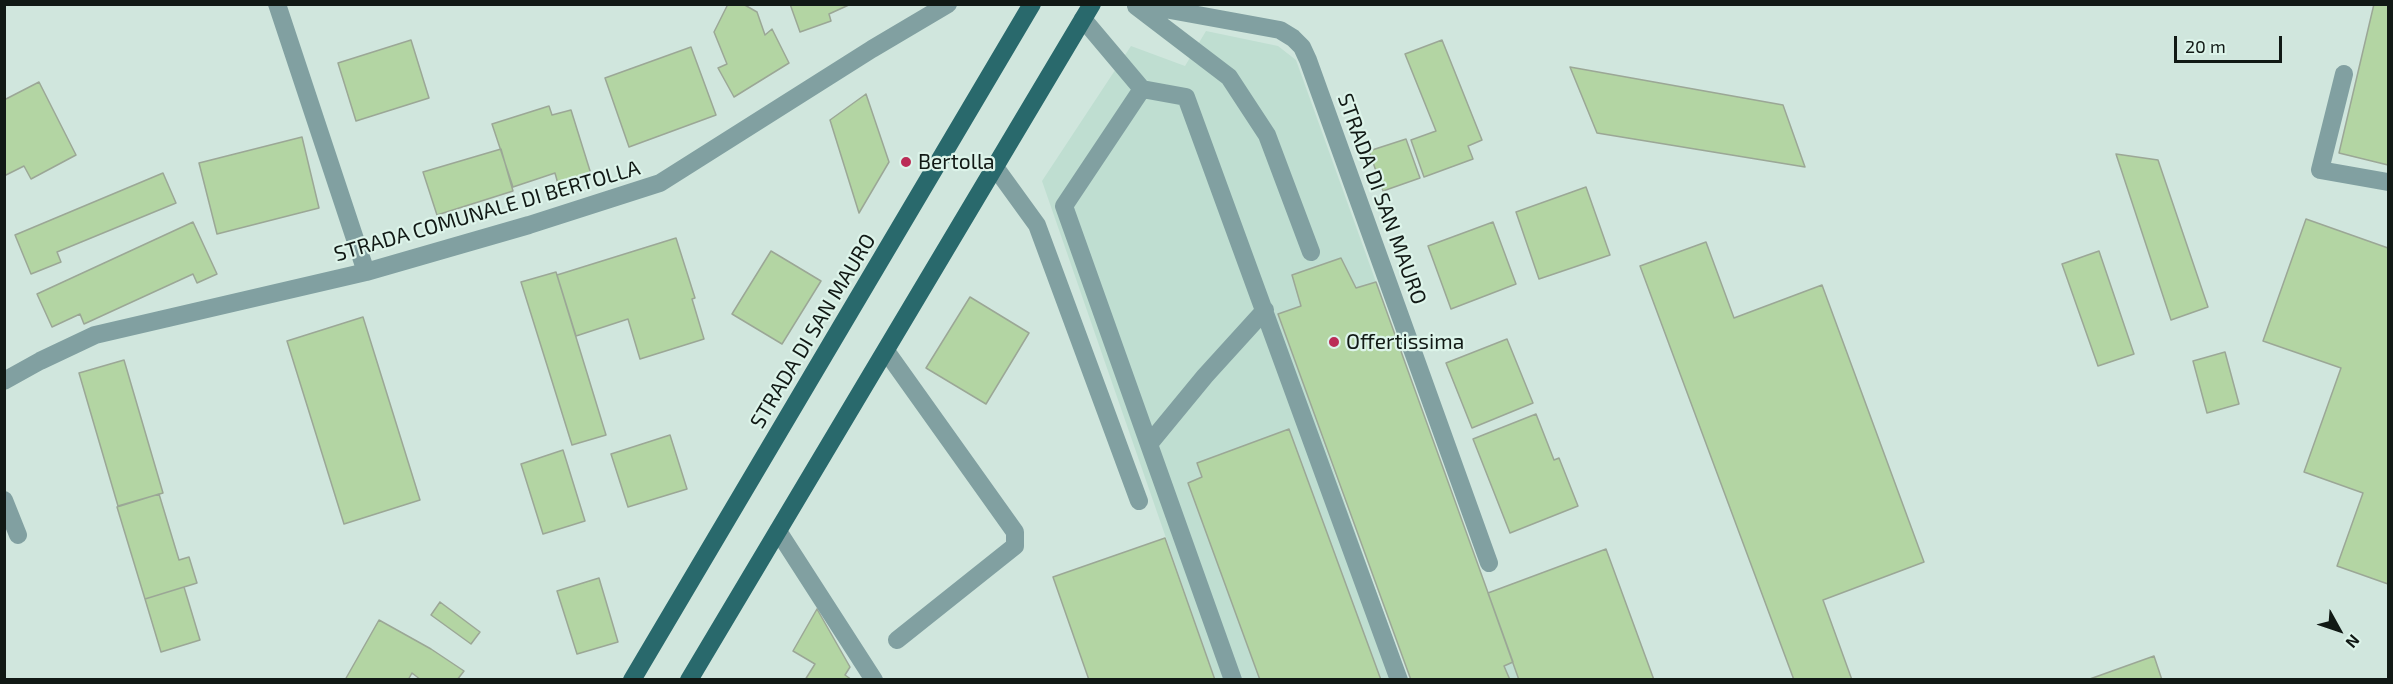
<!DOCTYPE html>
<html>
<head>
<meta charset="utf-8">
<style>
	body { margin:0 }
	#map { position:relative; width:2393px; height:684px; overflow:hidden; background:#d0e6dd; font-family:"Exo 2",sans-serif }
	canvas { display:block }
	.frame { position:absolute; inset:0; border:6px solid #111915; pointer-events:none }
	.north { position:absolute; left:2309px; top:600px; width:60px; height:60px; -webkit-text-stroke:4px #ddf4ea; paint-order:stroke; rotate:130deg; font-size:16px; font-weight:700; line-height:24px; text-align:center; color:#111915 }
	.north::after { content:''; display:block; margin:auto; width:21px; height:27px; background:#111915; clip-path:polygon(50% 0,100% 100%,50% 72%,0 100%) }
	.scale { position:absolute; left:2174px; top:36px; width:108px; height:27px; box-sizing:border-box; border:3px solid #111915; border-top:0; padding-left:8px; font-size:18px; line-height:21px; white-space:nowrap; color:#111915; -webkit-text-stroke:4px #ddf4ea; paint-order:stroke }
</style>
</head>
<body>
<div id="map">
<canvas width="2393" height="684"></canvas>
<div class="frame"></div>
<div class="north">N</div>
<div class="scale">20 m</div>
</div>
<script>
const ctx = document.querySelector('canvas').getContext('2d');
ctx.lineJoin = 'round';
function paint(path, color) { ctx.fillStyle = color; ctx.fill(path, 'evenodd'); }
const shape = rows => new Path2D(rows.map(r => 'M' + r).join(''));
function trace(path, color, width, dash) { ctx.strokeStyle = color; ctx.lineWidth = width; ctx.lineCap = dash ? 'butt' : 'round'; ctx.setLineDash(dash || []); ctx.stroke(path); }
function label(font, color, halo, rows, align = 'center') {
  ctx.font = font + ' "Exo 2",sans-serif'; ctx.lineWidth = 4.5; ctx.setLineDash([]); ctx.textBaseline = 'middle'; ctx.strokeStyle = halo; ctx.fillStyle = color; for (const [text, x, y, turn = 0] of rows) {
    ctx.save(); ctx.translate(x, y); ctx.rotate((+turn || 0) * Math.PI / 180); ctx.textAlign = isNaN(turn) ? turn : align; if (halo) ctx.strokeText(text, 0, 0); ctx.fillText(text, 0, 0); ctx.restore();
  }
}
paint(shape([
	[1206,31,1278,46,1296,60,1519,679,1411,679,1304,387,1407,679,1215,679,1042,181,1131,46,1185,66]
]), '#bfded1');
const building = shape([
	[728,4,743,4,757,12,765,35,772,29,789,63,734,97,718,68,727,64,714,32,728,4],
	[790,4,851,4,829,14,831,21,800,32,790,4],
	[2374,4,2388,4,2388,165,2339,153,2374,4],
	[411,40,429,98,356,121,338,63,411,40],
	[1442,40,1482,140,1468,146,1473,159,1424,177,1411,140,1436,131,1405,54,1442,40],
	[691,47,716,115,629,147,605,78,691,47],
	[1570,67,1783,105,1805,167,1597,133,1570,67],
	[39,82,76,155,31,179,24,166,4,176,4,100,39,82],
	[866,94,889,162,859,213,830,120,866,94],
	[549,106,552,115,571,110,591,174,558,184,555,173,513,187,492,124,549,106],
	[302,137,319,208,217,234,199,163,302,137],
	[1406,139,1420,178,1383,191,1369,151,1406,139],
	[501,149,513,191,437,215,423,172,501,149],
	[2116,154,2158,160,2208,307,2171,320,2116,154],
	[163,173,176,203,57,252,61,262,31,274,15,235,163,173],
	[1586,187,1610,255,1539,279,1516,212,1586,187],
	[2306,219,2388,248,2388,584,2337,566,2363,493,2304,472,2341,368,2263,341,2306,219],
	[193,222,217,274,197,283,193,274,84,324,80,314,52,327,37,294,193,222],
	[1493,222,1516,284,1451,309,1428,246,1493,222],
	[676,238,695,298,692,299,704,339,640,359,628,319,576,336,557,275,676,238],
	[1706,242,1734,318,1822,285,1924,562,1823,600,1852,680,1794,680,1640,266,1706,242],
	[771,251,821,281,782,344,732,314,771,251],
	[2099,251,2134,354,2098,366,2062,264,2099,251],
	[1341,258,1356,288,1376,282,1513,662,1504,666,1510,680,1411,680,1278,314,1301,306,1292,275,1341,258],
	[556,272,606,435,572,445,521,282,556,272],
	[970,297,1029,333,986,404,926,368,970,297],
	[363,317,420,500,344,524,287,341,363,317],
	[1507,339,1533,403,1472,428,1446,363,1507,339],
	[2225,352,2239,404,2207,413,2193,361,2225,352],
	[124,360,163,493,118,506,79,373,124,360],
	[1536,414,1554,460,1559,458,1578,506,1510,533,1473,439,1536,414],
	[1289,429,1381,680,1260,680,1188,483,1202,477,1197,463,1289,429],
	[670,435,687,489,628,507,611,454,670,435],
	[563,450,585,521,543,534,521,464,563,450],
	[159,494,179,560,189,557,197,583,145,599,117,507,159,494],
	[1165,538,1215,680,1089,680,1053,577,1165,538],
	[1606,549,1654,680,1519,680,1488,593,1606,549],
	[599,578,618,642,577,654,557,591,599,578],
	[184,587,200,640,161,652,145,599,184,587],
	[440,602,480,632,471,644,431,615,440,602],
	[817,609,850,667,845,675,852,680,805,680,815,664,793,651,817,609],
	[379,620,431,649,464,671,457,680,421,680,412,673,408,680,345,680,379,620],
	[2154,656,2162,680,2087,680,2154,656]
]);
paint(building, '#b3d5a3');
trace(building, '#9ba796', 1.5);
trace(shape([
	[277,4,366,272],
	[1137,4,1280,30,1293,38,1302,47,1308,60,1489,563],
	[1136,6,1229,77,1267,135,1311,252],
	[1083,19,1142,89,1186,97,1399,680],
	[2344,74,2320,170,2388,182],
	[1142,89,1064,206,1233,680],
	[995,167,1037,225,1139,501],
	[886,351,1015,532,1015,546,897,640],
	[4,381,40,361,95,335,366,272,529,225,660,183,872,49,948,4],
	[1149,444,1205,376,1265,310],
	[4,500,18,535],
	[778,531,874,680]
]), '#81a0a1', 18);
trace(shape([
	[632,680,1032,4],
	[689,680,1092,4]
]), '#29696c', 18);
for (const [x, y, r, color] of [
	[906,162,6,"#bb2c56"],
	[1334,342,6,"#bb2c56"]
]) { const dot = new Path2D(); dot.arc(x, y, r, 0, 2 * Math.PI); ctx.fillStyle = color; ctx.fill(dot); trace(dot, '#ddf4ea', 2); }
label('21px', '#111915', '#ddf4ea', [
	["Bertolla",918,162],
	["Offertissima",1346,342]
], 'left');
label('21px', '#111915', '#ddf4ea', [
	["STRADA DI SAN MAURO",1382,199,70],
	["STRADA COMUNALE DI BERTOLLA",487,211,-16],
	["STRADA DI SAN MAURO",813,331,-59]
]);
</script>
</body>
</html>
